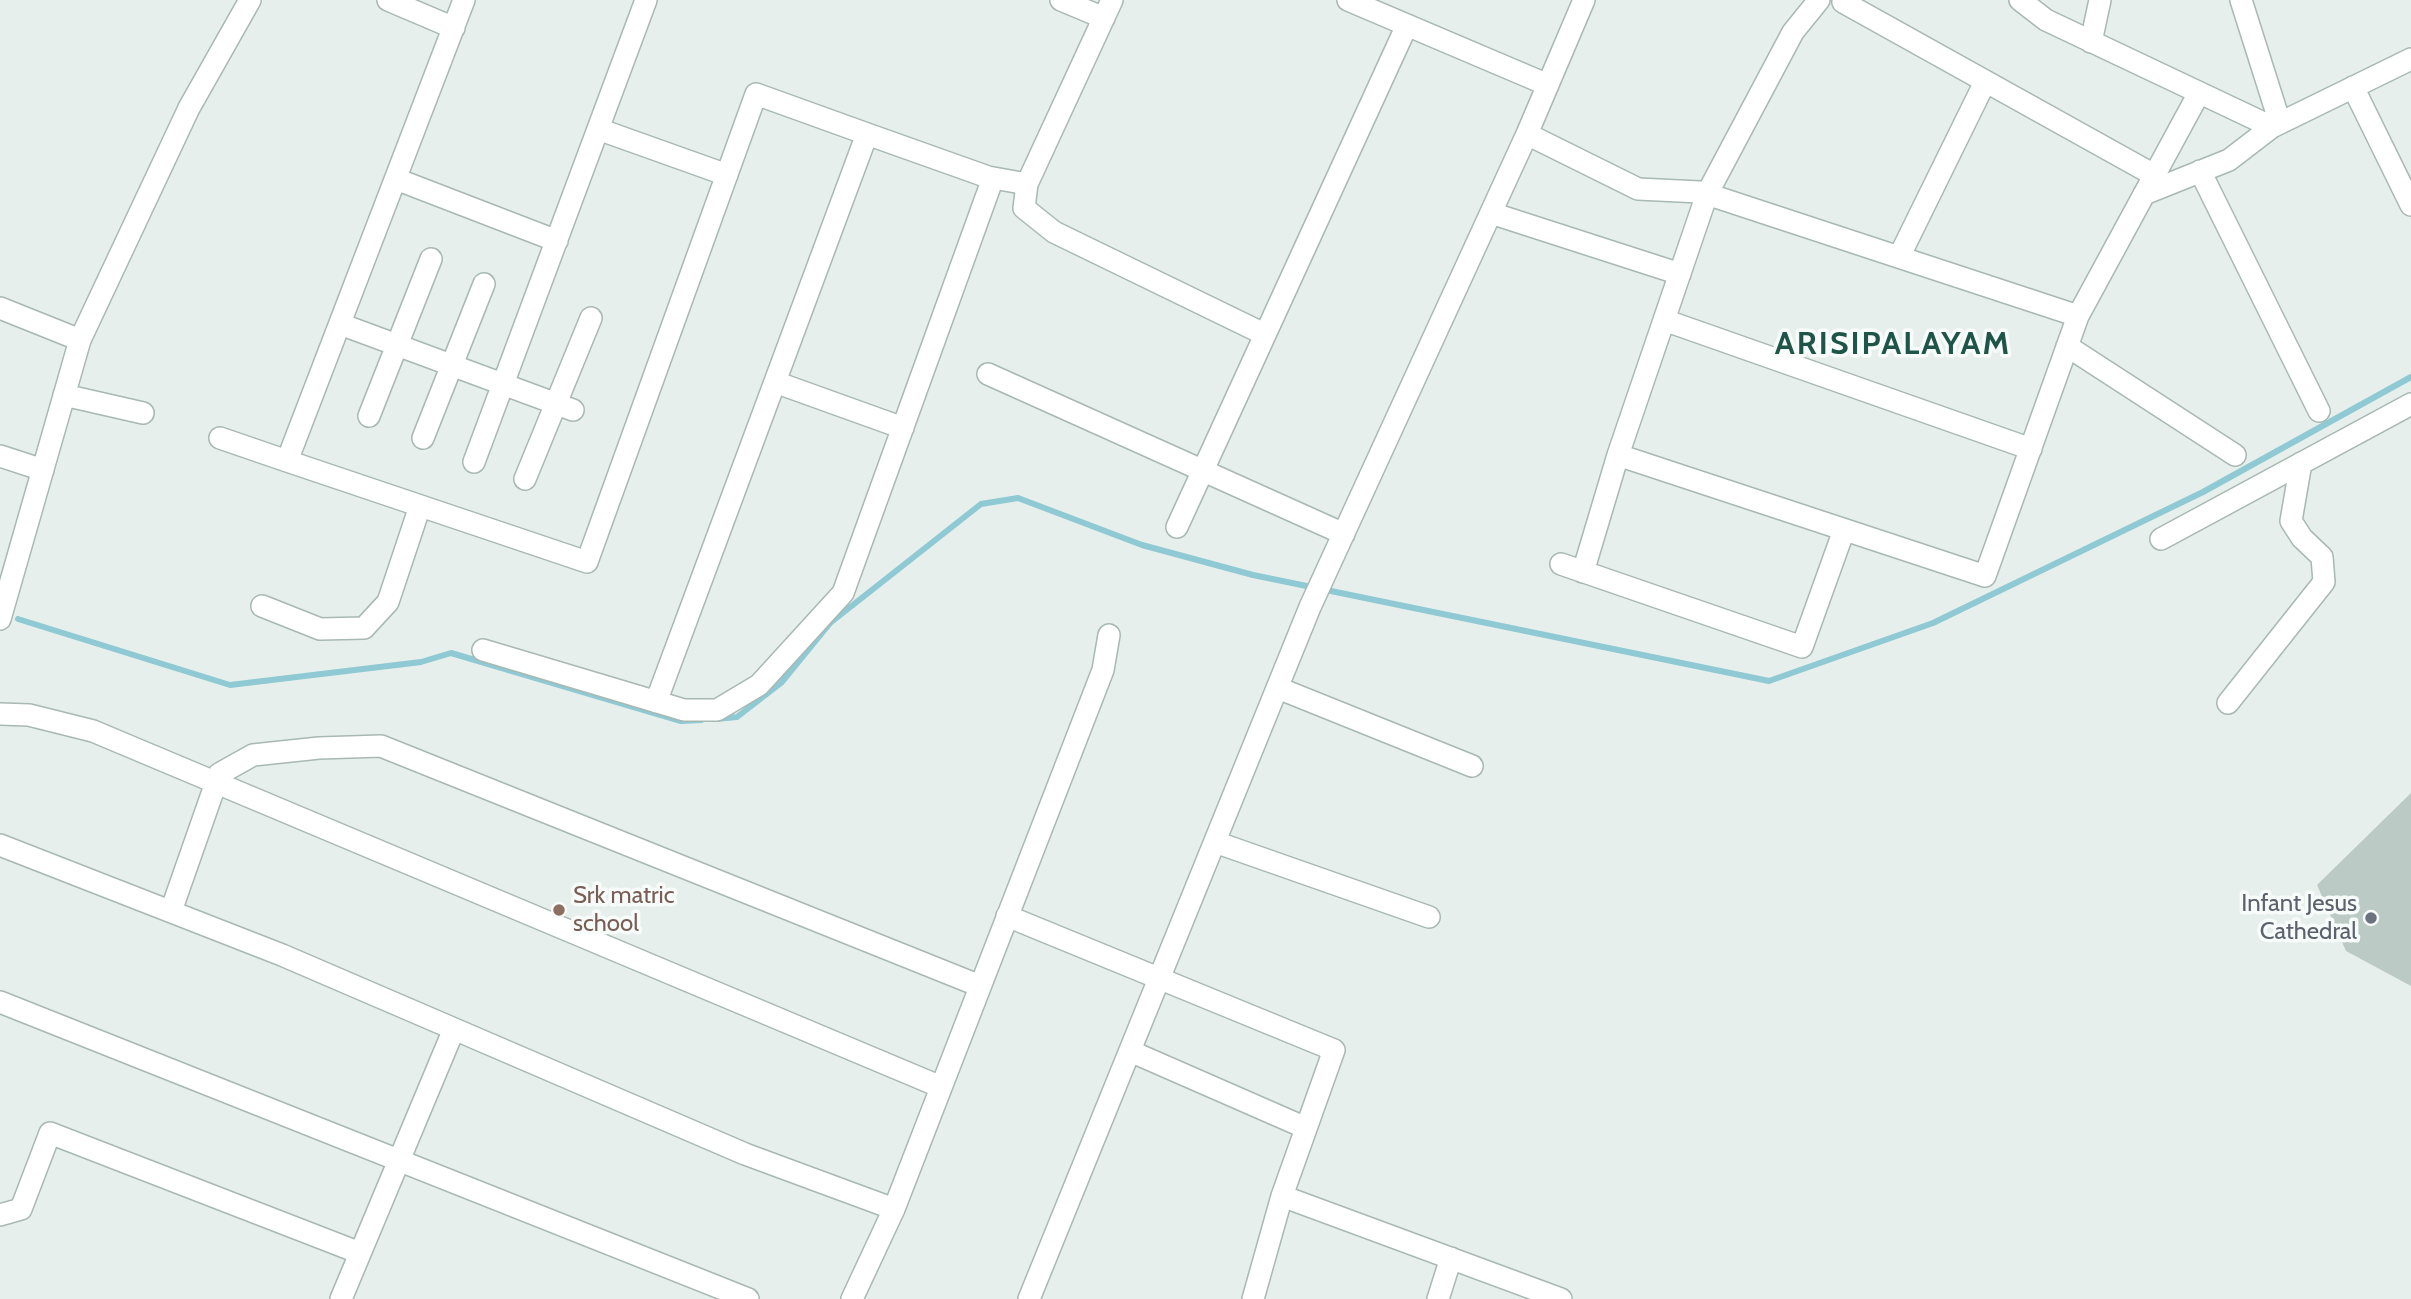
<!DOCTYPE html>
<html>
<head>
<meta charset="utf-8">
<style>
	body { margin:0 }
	canvas { display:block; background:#e6efeb }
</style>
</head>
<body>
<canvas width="2411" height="1299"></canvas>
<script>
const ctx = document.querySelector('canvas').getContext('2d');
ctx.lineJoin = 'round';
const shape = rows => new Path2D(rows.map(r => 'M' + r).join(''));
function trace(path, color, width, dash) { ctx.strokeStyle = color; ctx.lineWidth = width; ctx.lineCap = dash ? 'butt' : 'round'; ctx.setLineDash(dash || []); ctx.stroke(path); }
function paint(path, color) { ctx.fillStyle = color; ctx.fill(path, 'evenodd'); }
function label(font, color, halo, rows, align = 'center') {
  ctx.font = font + ' Cabin,sans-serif'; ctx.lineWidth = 7; ctx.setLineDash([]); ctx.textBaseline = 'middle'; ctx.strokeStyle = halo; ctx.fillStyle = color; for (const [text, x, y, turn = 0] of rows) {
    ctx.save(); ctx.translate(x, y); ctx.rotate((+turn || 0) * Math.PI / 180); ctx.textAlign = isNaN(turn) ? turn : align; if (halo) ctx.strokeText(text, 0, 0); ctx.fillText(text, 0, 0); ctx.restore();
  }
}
trace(shape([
	[18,619,230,685,421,662,451,653,681,721,701,720],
	[716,719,737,717,781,683,830,623,981,504,1018,498,1142,545,1253,575,1769,681,1933,623,2203,492,2411,377]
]), '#8ec9d4', 6);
paint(shape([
	[2411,793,2411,986,2346,951,2317,885]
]), '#bbcac4');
const minor = shape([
	[388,0,454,28],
	[464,0,287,461,587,562,756,94,867,134],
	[1061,0,1104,18],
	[1348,0,1548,85],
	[2020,0,2046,20,2272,127,2411,59],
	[2241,0,2280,123],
	[1843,2,2154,175],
	[2091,42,2100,0],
	[2353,87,2411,205],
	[598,129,727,175],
	[1527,134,1638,189,1700,192,1707,194,2078,316,1985,576,1618,455,1707,194,1793,32,1819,0],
	[2200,171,2319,411],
	[396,179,557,241],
	[1027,184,1024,208,1054,232,1264,334],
	[2144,194,2229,160,2272,127],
	[1491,213,1680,274],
	[1899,257,1985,82],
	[0,308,80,340],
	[2078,316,2199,93],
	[1664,320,2031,449],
	[340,324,573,410],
	[2067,346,2235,455],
	[988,374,1344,534],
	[775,382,903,428],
	[64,395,143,413],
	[369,416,431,259],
	[220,438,287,461],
	[423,438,484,284],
	[0,456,43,470],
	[474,462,646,0],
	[525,479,591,318],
	[1177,527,1407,25],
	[2161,539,2411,404],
	[1561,564,1802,647,1844,530],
	[1583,572,1618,455],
	[262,606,320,629,364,628,388,602,420,506],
	[0,619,80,340,189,108,250,0],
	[483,650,684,710,717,710,759,685,843,593,993,178],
	[1278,688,1472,766],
	[656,702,867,134,988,177,1027,184,1112,0],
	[2228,703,2324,582,2322,557,2302,538,2291,521,2301,463],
	[0,714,29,715,93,731,941,1087],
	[1215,842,1429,917],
	[0,845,282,955,745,1154,894,1209,852,1299],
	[171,911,219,774,253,755,319,748,381,746,980,986],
	[1007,916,1334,1050,1282,1196,1253,1299],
	[0,1002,748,1299],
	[1130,1051,1306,1128],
	[1282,1196,1561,1299],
	[894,1209,1103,670,1109,635],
	[0,1215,21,1209,50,1133,360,1253],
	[341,1299,454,1029],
	[1029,1299,1310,607,1527,134,1584,0],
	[1438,1299,1451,1258]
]);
trace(minor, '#a8b8b2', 24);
trace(minor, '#fff', 21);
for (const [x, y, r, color] of [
	[559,910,7,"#8d6e63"],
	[2371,918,7,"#6b7280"]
]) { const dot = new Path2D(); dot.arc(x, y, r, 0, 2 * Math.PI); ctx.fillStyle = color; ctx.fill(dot); trace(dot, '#f7fbf9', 2.5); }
label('24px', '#785e54', '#f7fbf9', [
	["Srk matric",573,896],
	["school",573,924]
], 'left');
label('24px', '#5b616d', '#f7fbf9', [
	["Infant Jesus",2357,904],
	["Cathedral",2357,932]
], 'right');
ctx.letterSpacing = '2px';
label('bold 32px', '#1f5548', '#f7fbf9', [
	["ARISIPALAYAM",1893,345]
]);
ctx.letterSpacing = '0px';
</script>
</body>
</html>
